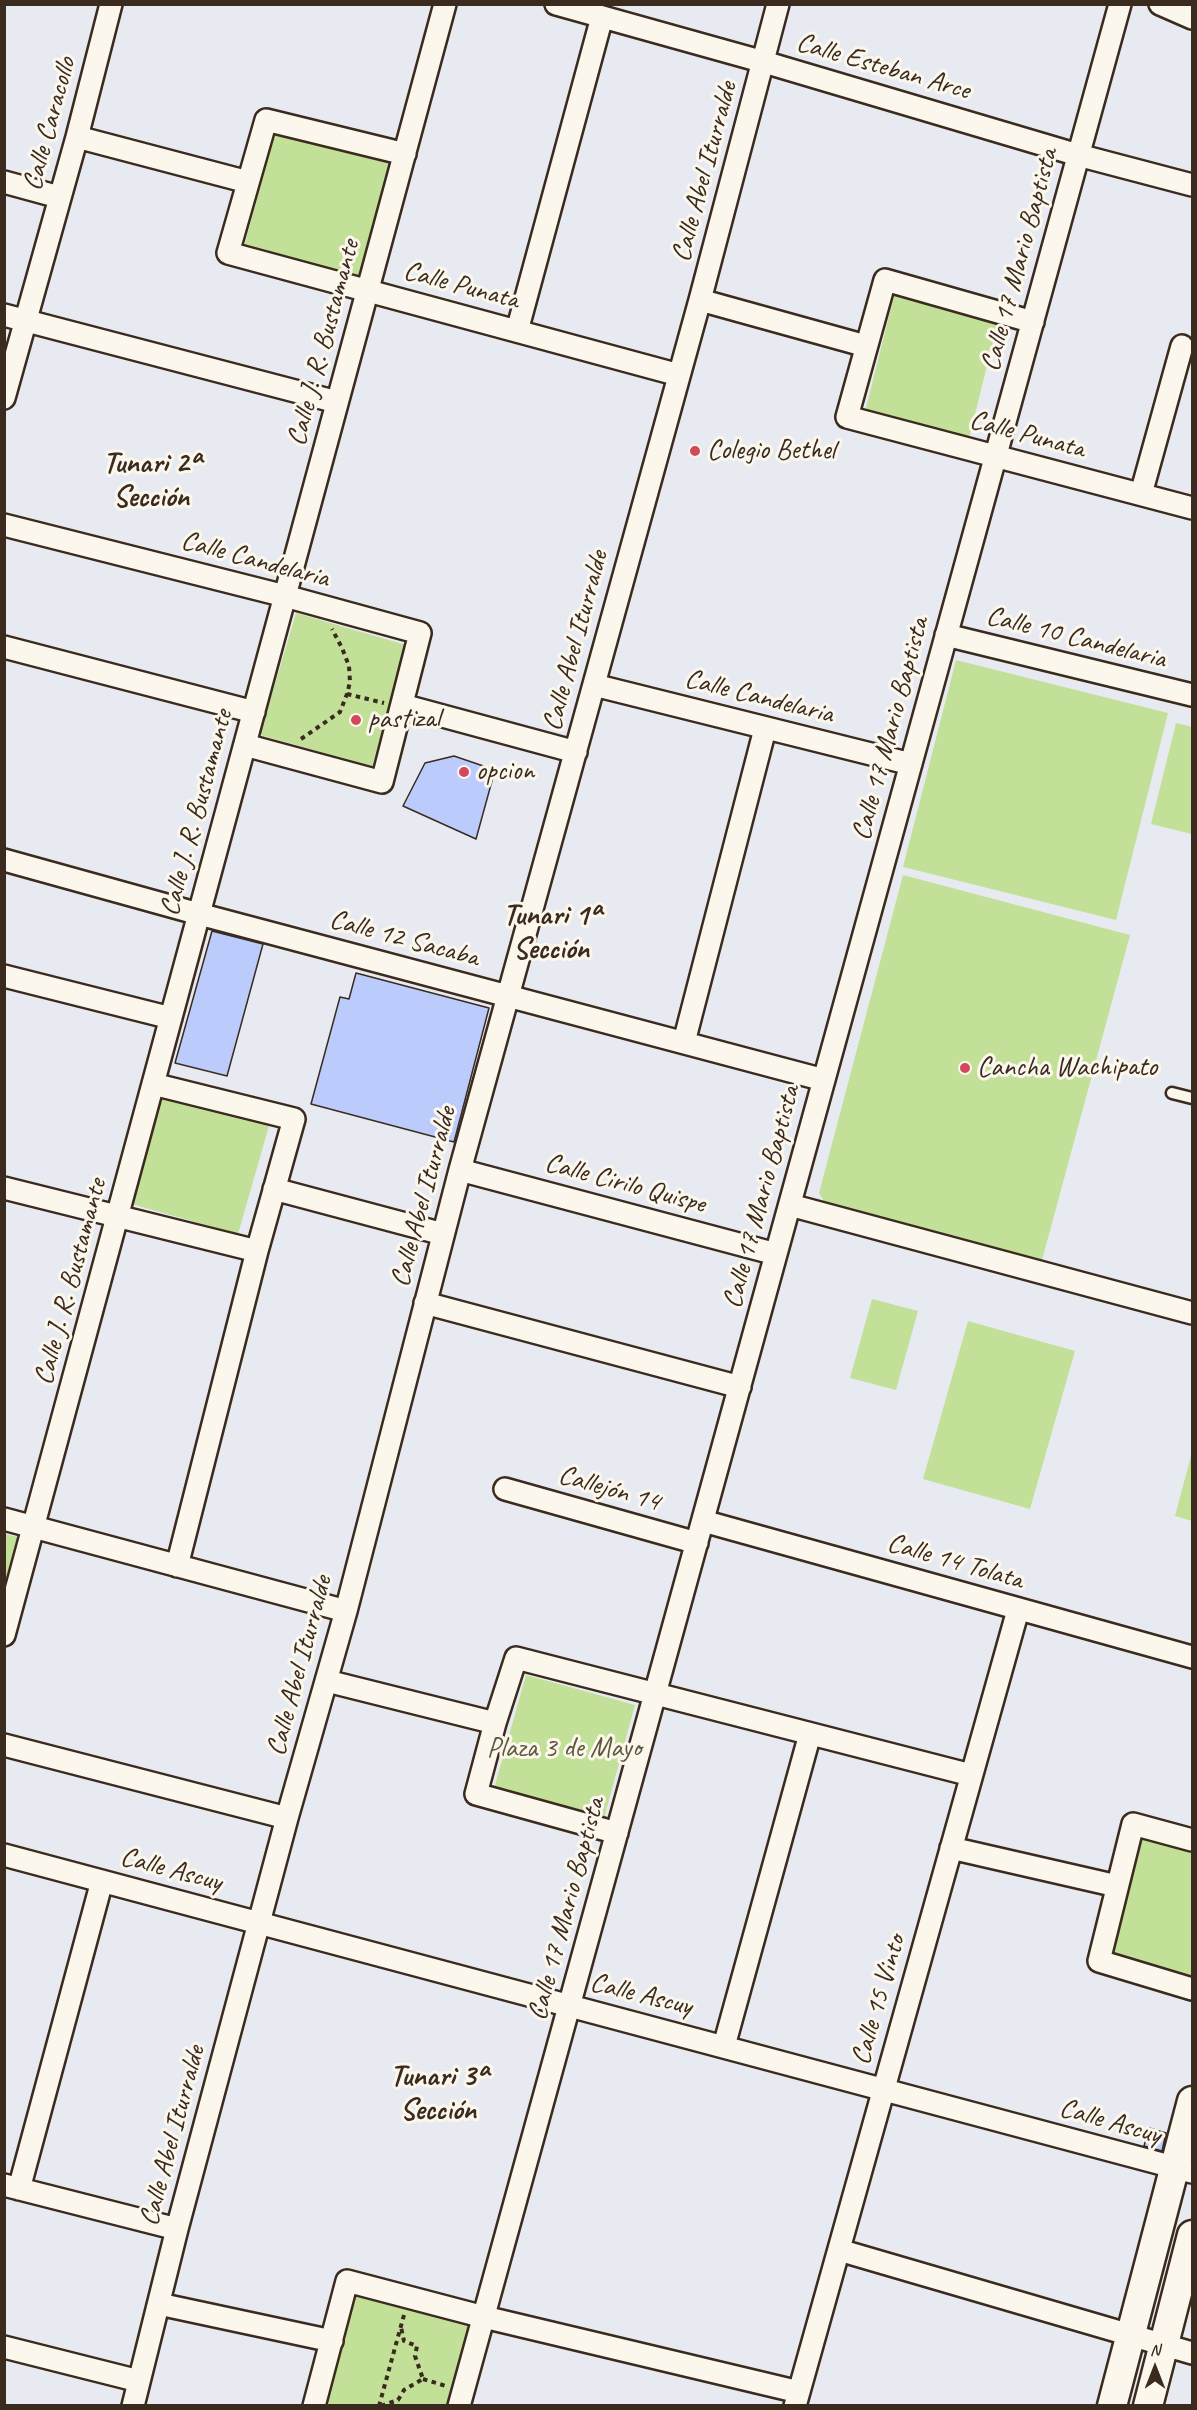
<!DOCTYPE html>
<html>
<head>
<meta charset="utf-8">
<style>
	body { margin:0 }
	#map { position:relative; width:1197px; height:2410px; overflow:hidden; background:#e8eaf1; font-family:Caveat,sans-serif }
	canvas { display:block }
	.frame { position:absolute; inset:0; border:6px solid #3b2a1e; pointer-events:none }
	.north { position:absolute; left:1125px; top:2338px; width:60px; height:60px; -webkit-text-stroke:4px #fbf7ec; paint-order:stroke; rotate:0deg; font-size:16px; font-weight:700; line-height:24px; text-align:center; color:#3b2a1e }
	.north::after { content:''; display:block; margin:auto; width:21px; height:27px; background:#3b2a1e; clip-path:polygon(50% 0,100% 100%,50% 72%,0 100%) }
</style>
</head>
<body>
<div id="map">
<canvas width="1197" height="2410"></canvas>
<div class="frame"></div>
<div class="north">N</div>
</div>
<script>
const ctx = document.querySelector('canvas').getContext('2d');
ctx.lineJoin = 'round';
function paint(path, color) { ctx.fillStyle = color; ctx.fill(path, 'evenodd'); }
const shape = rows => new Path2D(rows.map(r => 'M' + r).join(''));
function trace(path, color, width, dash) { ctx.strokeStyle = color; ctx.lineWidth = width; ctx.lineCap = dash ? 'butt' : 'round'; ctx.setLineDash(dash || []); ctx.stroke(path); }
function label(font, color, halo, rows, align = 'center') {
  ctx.font = font + ' Caveat,sans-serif'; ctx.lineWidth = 6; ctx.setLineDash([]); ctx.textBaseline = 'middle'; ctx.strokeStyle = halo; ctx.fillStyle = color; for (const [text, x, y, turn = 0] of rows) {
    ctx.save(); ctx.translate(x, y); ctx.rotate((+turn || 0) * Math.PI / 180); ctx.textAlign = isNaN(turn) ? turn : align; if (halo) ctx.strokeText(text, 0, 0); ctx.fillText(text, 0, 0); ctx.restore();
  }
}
paint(shape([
	[275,133,390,164,359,277,244,246],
	[894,296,998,322,968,442,864,416],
	[296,613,406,645,372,766,260,735],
	[956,660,1168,713,1116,920,903,867],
	[1176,723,1192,727,1192,834,1151,824],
	[903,875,1130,935,1042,1260,825,1203,819,1193],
	[158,1095,269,1126,238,1234,128,1203],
	[872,1299,918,1311,896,1390,850,1378],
	[968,1321,1075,1351,1030,1509,923,1479],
	[1192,1452,1192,1521,1175,1516],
	[5,1534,18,1537,5,1589,4,1534],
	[526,1675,635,1705,603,1822,493,1792],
	[1139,1831,1192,1845,1192,1979,1105,1955],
	[355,2290,476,2322,453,2405,324,2406]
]), '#c2e098');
const building = shape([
	[454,756,495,770,476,839,403,806,425,763,454,756],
	[212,931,263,944,227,1076,175,1063,212,931],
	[356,973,489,1008,454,1142,311,1104,340,997,349,999,356,973],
	[1149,2128,1166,2133,1162,2151,1144,2146,1149,2128]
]);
paint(building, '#bbccfc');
trace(building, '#3b2a1e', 1.5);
const lane = shape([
	[1172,1093,1192,1098]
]);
const street = shape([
	[556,4,764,62,1078,155,1192,185],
	[1160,4,1192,18],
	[77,137,248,182],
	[405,154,266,120,228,253,679,375],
	[4,182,59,197],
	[700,300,866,346],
	[4,315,337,402],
	[1033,322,885,280,847,417,1192,508],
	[517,331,602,17],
	[4,398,77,137,111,4],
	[1141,494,1182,346],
	[4,525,285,596,420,633,382,782,245,745],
	[946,635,1192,695],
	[4,647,254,712],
	[594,685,911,764],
	[402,705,576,752],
	[4,860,199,914,824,1080],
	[4,976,171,1018],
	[684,1042,765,729],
	[153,1084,294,1119,257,1251,177,1566],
	[460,1170,776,1254],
	[4,1188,257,1251],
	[274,1189,443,1234],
	[790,1205,1192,1313],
	[425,1303,740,1387],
	[505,1489,697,1543],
	[4,1519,346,1611],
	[703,1521,1192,1657],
	[4,1635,445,4],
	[327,1681,495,1723],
	[4,1745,287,1818],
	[617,1833,476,1794,495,1723,516,1658,971,1775],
	[1192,1840,1133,1824,1099,1961,1192,1989],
	[951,1848,1117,1886],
	[4,1855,1192,2172],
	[724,2046,810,1734],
	[4,2185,177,2229],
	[19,2189,102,1881],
	[839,2250,1192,2353],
	[159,2304,332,2341],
	[4,2347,139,2381],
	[133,2406,177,2229,287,1818,346,1611,460,1170,700,300,778,4],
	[314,2406,347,2281,484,2317,799,2392],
	[459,2406,1120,4],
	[795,2406,1018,1610]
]);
const secondary = shape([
	[1112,2406,1192,2101],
	[1148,2406,1192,2235]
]);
trace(lane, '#3b2a1e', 15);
trace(street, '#3b2a1e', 26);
trace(secondary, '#3b2a1e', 33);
trace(shape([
	[347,694,384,703],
	[301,739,340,712,347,694,350,682,349,666,342,648,332,629],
	[423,2379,446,2386],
	[379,2406,404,2315],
	[381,2406,398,2400,404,2390,423,2379,415,2356,417,2346,404,2341,401,2327]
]), '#3b2a1e', 4, [4.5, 4.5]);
trace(lane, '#fbf7ec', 10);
trace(street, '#fbf7ec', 21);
trace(secondary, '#fbf7ec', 28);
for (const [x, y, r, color] of [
	[695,451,6,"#d1495b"],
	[356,720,6,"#d1495b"],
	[464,772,6,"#d1495b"],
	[965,1068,6,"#d1495b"]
]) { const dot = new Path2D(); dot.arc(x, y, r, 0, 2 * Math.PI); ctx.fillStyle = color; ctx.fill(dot); trace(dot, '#fbf7ec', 2); }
label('28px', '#3b2a1e', '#fbf7ec', [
	["Calle Esteban Arce",883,67,16],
	["Calle Caracollo",50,124,-75],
	["Calle Abel Iturralde",705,172,-75],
	["Calle 17 Mario Baptista",1020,260,-75],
	["Calle Punata",461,286,15],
	["Calle J. R. Bustamante",324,343,-75],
	["Calle Punata",1027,435,15],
	["Calle Candelaria",255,560,15],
	["Calle 10 Candelaria",1076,638,14],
	["Calle Abel Iturralde",576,641,-75],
	["Calle Candelaria",759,697,14],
	["Calle 17 Mario Baptista",891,729,-75],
	["Calle J. R. Bustamante",197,813,-75],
	["Calle 12 Sacaba",404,939,15],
	["Calle Cirilo Quispe",625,1184,15],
	["Calle Abel Iturralde",424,1197,-75],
	["Calle 17 Mario Baptista",762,1197,-75],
	["Calle J. R. Bustamante",71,1282,-75],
	["Callejón 14",609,1489,16],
	["Calle 14 Tolata",955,1562,16],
	["Calle Abel Iturralde",300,1666,-75],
	["Calle Ascuy",171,1870,15],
	["Calle 17 Mario Baptista",567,1909,-75],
	["Calle Ascuy",641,1995,14],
	["Calle 15 Vinto",879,2000,-74],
	["Calle Ascuy",1110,2122,16],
	["Calle Abel Iturralde",173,2136,-75]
]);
label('28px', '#3b2a1e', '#fbf7ec', [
	["Colegio Bethel",707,451],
	["pastizal",368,720],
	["opcion",476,772],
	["Cancha Wachipato",977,1068]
], 'left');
label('28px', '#5d583c', '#fbf7ec', [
	["Plaza 3 de Mayo",564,1749]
]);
label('bold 30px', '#3b2a1e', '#fbf7ec', [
	["Tunari 2ª",151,464],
	["Sección",151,498],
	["Tunari 1ª",551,916],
	["Sección",551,950],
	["Tunari 3ª",438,2077],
	["Sección",438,2111]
]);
</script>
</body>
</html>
